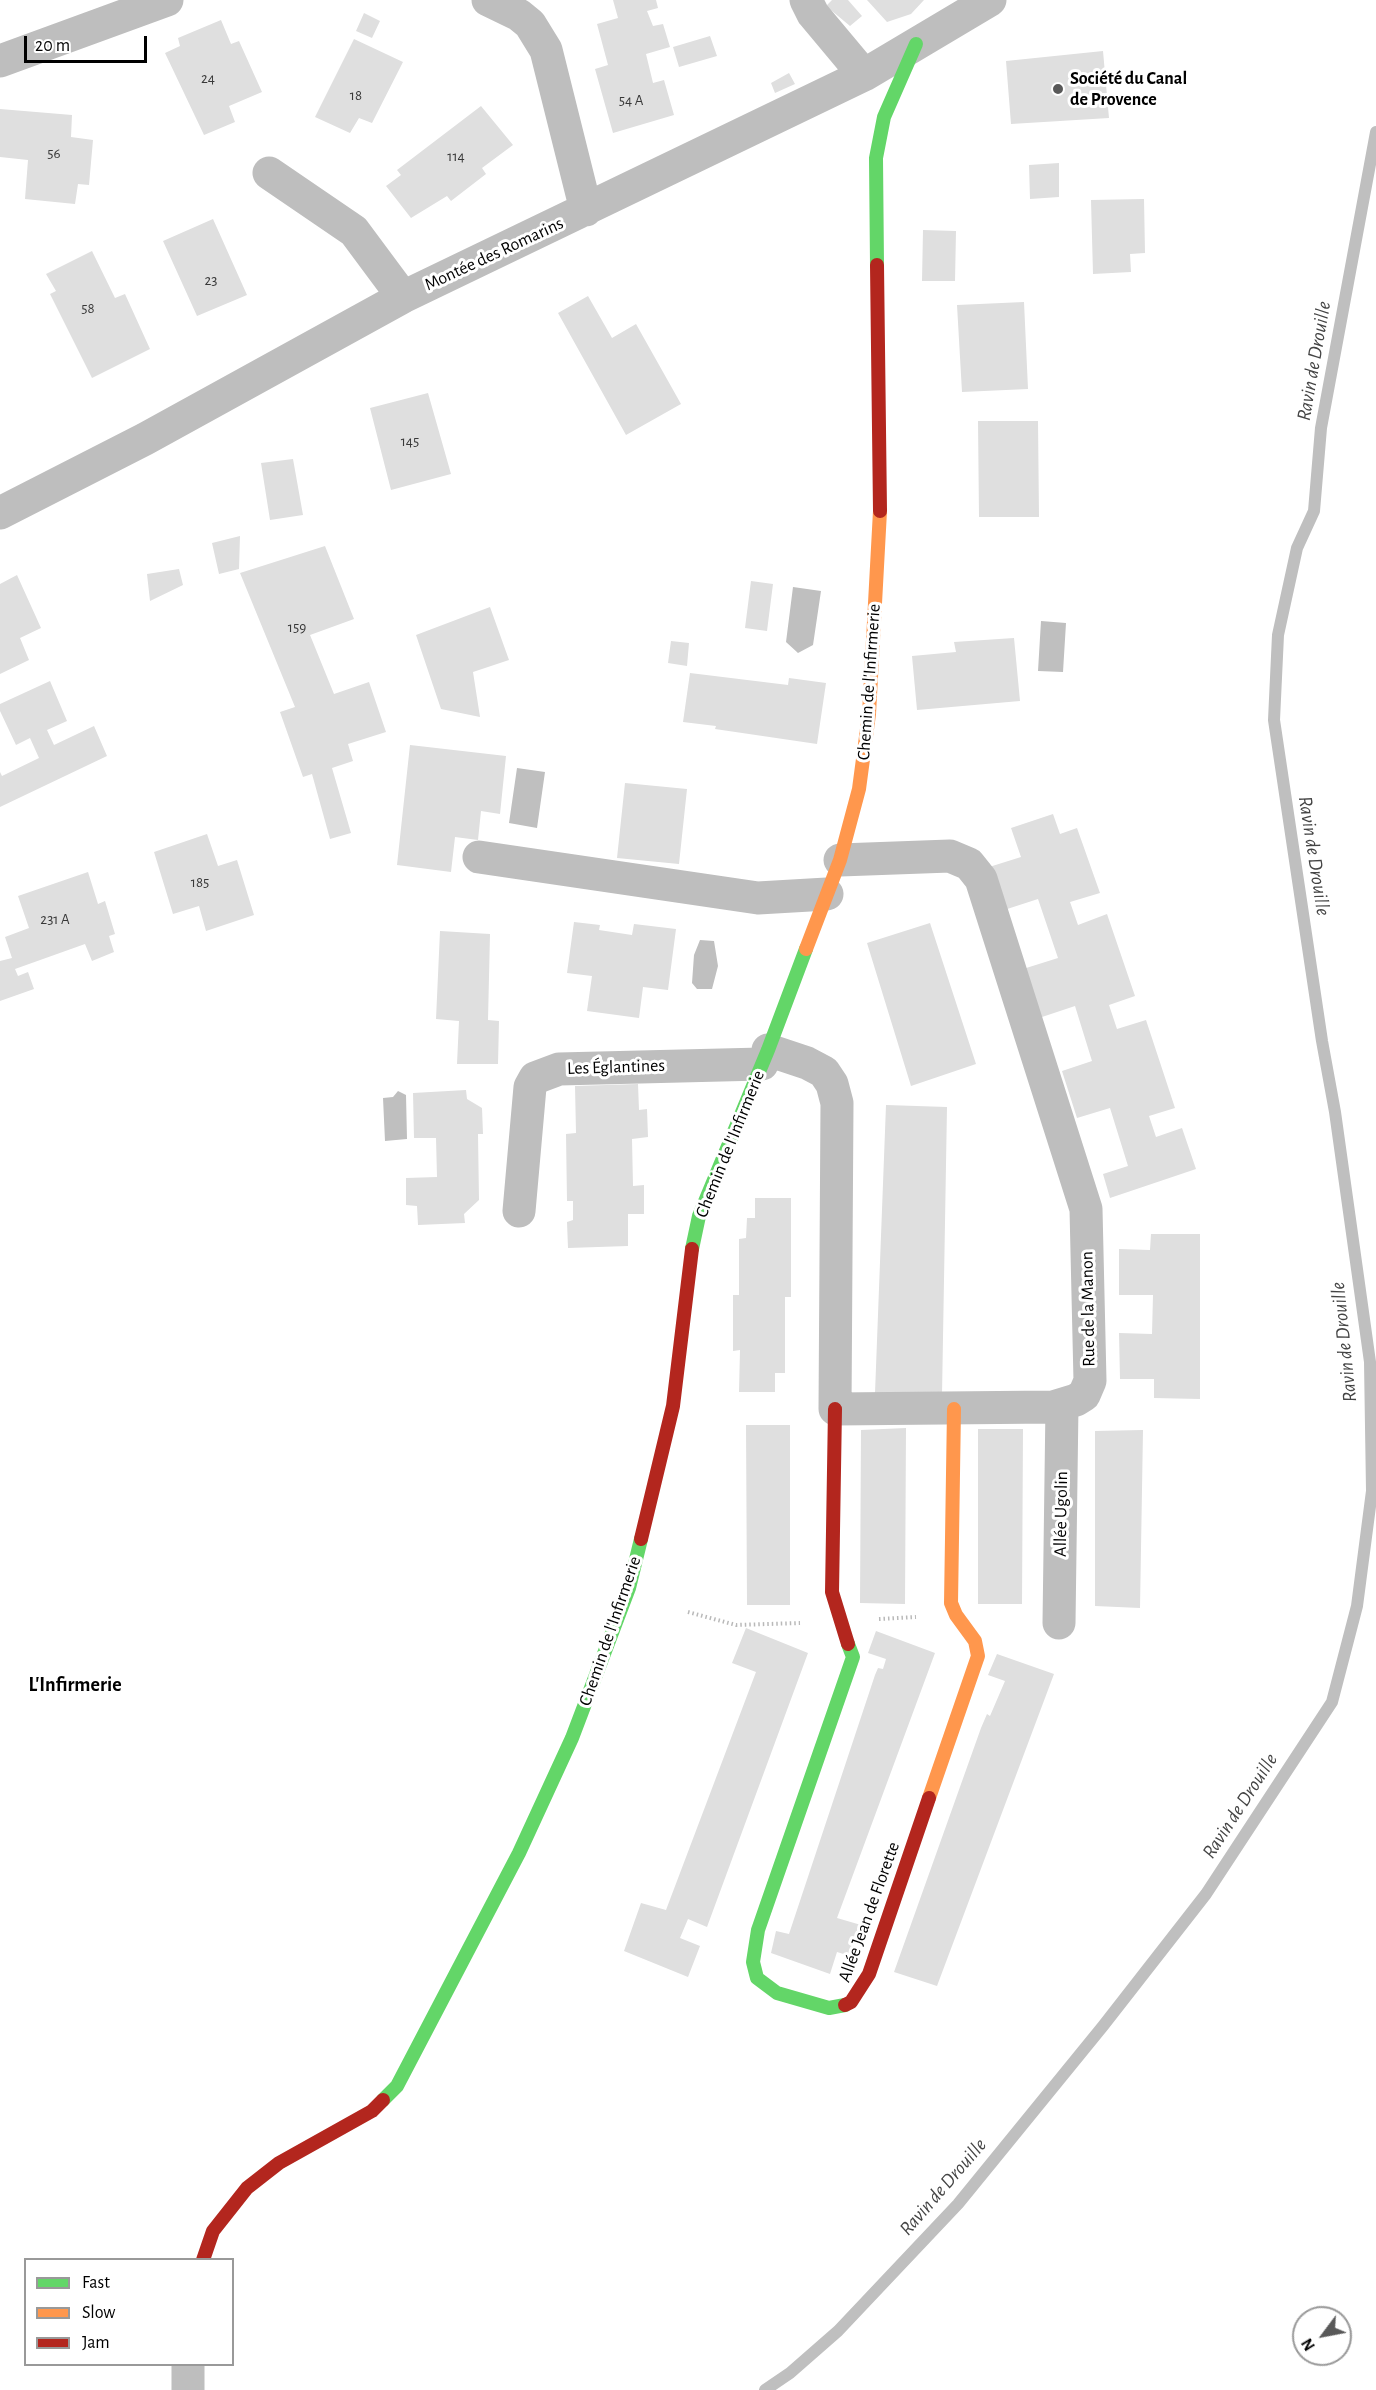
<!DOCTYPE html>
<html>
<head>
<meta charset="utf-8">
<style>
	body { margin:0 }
	#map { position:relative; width:1376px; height:2390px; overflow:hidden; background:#fff; font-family:"Alegreya Sans",sans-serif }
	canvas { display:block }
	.legend { position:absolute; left:24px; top:2258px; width:210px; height:108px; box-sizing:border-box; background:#fff; border:2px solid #999; margin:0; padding:8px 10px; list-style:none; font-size:18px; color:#000 }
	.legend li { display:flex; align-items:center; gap:12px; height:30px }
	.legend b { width:30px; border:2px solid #999 }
	.north { position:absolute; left:1292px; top:2306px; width:60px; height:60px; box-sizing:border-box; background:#fff; border:2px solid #999; border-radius:50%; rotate:238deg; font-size:16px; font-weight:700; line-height:24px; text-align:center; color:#000 }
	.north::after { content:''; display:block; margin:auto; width:21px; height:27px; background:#595959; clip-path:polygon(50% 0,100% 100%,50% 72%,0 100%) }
	.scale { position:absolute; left:24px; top:36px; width:123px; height:27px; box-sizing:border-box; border:3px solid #000; border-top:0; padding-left:8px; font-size:18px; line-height:21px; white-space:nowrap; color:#000; -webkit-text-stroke:4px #fff; paint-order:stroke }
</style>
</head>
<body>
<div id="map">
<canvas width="1376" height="2390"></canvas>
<ul class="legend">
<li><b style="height:8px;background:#63d668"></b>Fast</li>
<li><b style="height:8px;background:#ff974d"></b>Slow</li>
<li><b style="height:8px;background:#b3261e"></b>Jam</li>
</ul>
<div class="north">N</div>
<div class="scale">20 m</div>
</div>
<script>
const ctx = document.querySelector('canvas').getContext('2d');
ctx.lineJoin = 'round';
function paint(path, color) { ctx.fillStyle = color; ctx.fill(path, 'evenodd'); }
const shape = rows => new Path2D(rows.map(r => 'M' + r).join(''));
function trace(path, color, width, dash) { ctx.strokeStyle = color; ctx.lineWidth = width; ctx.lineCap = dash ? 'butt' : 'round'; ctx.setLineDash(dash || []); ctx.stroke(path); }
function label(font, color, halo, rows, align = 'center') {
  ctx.font = font + ' "Alegreya Sans",sans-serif'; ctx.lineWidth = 6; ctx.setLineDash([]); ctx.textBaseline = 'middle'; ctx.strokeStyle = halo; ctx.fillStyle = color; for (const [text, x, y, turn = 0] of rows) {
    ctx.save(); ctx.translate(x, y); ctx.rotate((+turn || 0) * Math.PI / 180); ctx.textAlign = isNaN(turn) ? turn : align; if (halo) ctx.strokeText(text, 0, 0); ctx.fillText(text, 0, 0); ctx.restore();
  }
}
paint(shape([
	[793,587,821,591,813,645,798,653,786,642],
	[1041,621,1066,623,1063,672,1038,671],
	[517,768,545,772,537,828,509,823],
	[700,940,714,941,718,966,712,989,697,989,692,983,694,955],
	[398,1091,406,1095,407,1139,385,1141,383,1098,393,1097]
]), '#bfbfbf');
trace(shape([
	[765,2390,790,2373,838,2331,958,2204,1103,2026,1206,1894,1332,1702,1357,1606,1372,1491,1370,1362,1335,1112,1322,1041,1274,720,1278,635,1297,548,1314,511,1321,428,1376,132]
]), '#bfbfbf', 12);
paint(shape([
	[613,0,656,0,658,8,647,11,653,26,663,24,670,47,646,54,653,83,664,80,674,115,613,133,595,69,608,65,597,24,618,18],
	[832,0,848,0,862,16,850,26,826,6],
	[867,0,924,0,911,14,887,22],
	[364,13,380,21,372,38,356,31],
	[221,20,231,44,239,41,262,92,229,106,235,122,204,135,165,53,180,46,178,38],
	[710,36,717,56,679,67,673,47],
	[354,39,403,62,372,123,359,118,350,133,315,117],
	[1103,51,1109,118,1011,124,1006,61],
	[789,73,795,84,775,93,771,83],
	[481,106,513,145,482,168,486,174,451,201,447,196,411,218,386,186,401,175,397,170],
	[0,109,72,115,71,137,93,140,89,185,78,184,75,204,25,199,28,160,0,157],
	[1059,163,1059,197,1030,199,1029,165],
	[1144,199,1145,253,1130,254,1131,272,1093,274,1091,200],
	[213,219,247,295,197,316,163,241],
	[923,230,956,231,955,281,922,281],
	[92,251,115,298,125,294,150,349,92,378,50,294,56,291,46,274],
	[588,296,612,338,636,324,681,404,626,435,558,313],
	[1024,302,1028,389,962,392,957,305],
	[428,393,451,474,391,490,370,408],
	[978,421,1038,421,1039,517,979,517],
	[293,459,303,515,270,520,261,463],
	[240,536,239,569,219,574,212,543],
	[325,546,354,619,310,635,334,694,369,682,386,732,348,744,353,761,332,768,351,833,330,839,312,774,303,777,280,712,295,707,240,573],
	[179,569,183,585,150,601,147,574],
	[17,575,41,628,20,638,29,660,0,674,0,584],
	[751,581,773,584,767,631,745,628],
	[490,607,509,660,473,672,480,717,441,709,416,635],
	[1014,638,1020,701,917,710,912,656,956,652,954,642],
	[671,641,689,643,687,666,668,663],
	[690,673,788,685,789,678,826,683,817,744,715,729,716,726,683,722],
	[50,681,67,721,47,730,54,745,94,726,107,756,0,807,0,772,2,776,39,758,30,738,16,745,0,711,0,704],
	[410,745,506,756,500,814,481,811,478,840,455,837,451,872,397,865],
	[625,783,687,789,679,864,617,858],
	[1053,814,1060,834,1077,828,1100,893,1070,902,1078,925,1107,914,1135,996,1109,1005,1117,1029,1146,1020,1175,1108,1149,1116,1156,1137,1182,1128,1196,1169,1110,1198,1103,1174,1128,1166,1110,1108,1077,1118,1062,1071,1092,1061,1075,1006,1039,1018,1023,969,1058,958,1038,899,1001,911,986,868,1021,857,1011,828],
	[207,834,218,866,237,860,254,915,206,931,199,906,173,914,154,852],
	[88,872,98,904,105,901,115,934,109,936,114,952,92,961,85,944,15,969,18,976,28,972,34,989,0,1001,0,961,12,958,5,937,29,928,18,896],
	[574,922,600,925,599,930,632,935,634,924,676,929,668,990,643,987,639,1018,587,1011,592,976,567,973],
	[930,923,976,1064,911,1086,867,943],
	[440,931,490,934,488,1020,499,1021,498,1064,457,1064,459,1021,436,1019],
	[638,1084,639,1110,647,1109,648,1137,632,1139,633,1186,644,1185,644,1214,628,1214,628,1246,568,1248,567,1222,573,1220,573,1201,567,1201,566,1134,576,1133,575,1086],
	[466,1090,467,1099,482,1108,483,1134,478,1134,479,1200,464,1214,465,1223,418,1225,417,1206,406,1205,406,1178,437,1177,436,1138,414,1138,413,1093],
	[886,1105,947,1107,942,1395,875,1393],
	[755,1198,791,1198,791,1297,785,1297,785,1373,775,1373,775,1392,739,1392,740,1350,733,1351,733,1295,739,1295,739,1239,746,1238,747,1218,755,1218],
	[1151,1234,1200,1234,1200,1399,1154,1398,1154,1379,1120,1379,1119,1333,1152,1334,1153,1295,1119,1295,1119,1249,1150,1250],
	[746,1425,790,1425,790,1605,747,1605],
	[906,1428,905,1604,860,1603,861,1430],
	[978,1429,1023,1429,1022,1604,978,1604],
	[1143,1430,1140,1608,1095,1606,1095,1431],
	[746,1628,808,1653,707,1927,688,1919,680,1938,700,1946,688,1977,624,1951,641,1903,666,1910,756,1672,732,1663],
	[876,1631,935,1653,837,1918,861,1925,850,1956,837,1952,830,1974,771,1953,776,1931,789,1934,875,1675,878,1668,883,1669,886,1659,868,1653],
	[997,1654,1054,1674,937,1986,894,1972,981,1728,987,1714,990,1716,1005,1681,988,1675]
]), '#dfdfdf');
trace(shape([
	[688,1612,736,1625,800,1623],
	[879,1619,916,1617]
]), '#b9b9b9', 4, [1.5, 3]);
trace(shape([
	[488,0,519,15,530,24,546,50,586,210],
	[806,0,813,14,864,75],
	[0,61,167,0],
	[269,173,354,231,403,297],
	[0,513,145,439,403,297,864,75,990,0],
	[479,857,758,898,827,894],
	[768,1050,807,1063,824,1072,832,1084,837,1103,835,1409,1053,1407,1076,1400,1084,1395,1090,1381,1086,1209,981,879,969,864,950,856,840,860],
	[519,1211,530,1087,535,1078,559,1069,762,1064],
	[1059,1623,1062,1405],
	[188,2390,188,2364]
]), '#bebebe', 33);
trace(shape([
	[877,265,876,158,884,117,916,44],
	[692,1249,699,1216,768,1050,806,949],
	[845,2005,829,2008,777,1993,757,1978,753,1962,758,1930,853,1657,848,1644],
	[383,2100,397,2086,519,1853,572,1738,629,1588,641,1539]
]), '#63d668', 14);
trace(shape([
	[806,949,840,860,859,789,869,714,880,511],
	[929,1798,978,1656,975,1641,956,1615,951,1603,954,1409]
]), '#ff974d', 14);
trace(shape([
	[877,265,880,511],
	[835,1409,832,1592,848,1644],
	[641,1539,673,1406,692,1249],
	[845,2005,851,2002,869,1974,929,1798],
	[203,2260,213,2231,247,2188,279,2163,372,2111,383,2100]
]), '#b3261e', 14);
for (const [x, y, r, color] of [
	[1058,89,6,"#595959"]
]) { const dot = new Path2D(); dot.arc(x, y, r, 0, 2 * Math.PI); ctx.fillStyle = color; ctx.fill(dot); trace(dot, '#fff', 2); }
label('15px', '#383838', null, [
	["24",208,78],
	["18",356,95],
	["54 A",631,100],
	["56",54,153],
	["114",456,156],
	["23",211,280],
	["58",88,308],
	["145",410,441],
	["159",297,627],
	["185",200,882],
	["231 A",55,919]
]);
label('bold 18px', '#000', '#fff', [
	["Société du Canal",1070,79],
	["de Provence",1070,100]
], 'left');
label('18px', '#000', '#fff', [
	["Montée des Romarins",494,254,-25],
	["Chemin de l'Infirmerie",869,682,-86],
	["Les Églantines",616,1067,-2],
	["Chemin de l'Infirmerie",730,1144,-68],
	["Rue de la Manon",1088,1309,-91],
	["Allée Ugolin",1061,1514,-89],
	["Chemin de l'Infirmerie",610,1631,-71],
	["Allée Jean de Florette",869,1912,-70]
]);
label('italic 20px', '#444', '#fff', [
	["Ravin de Drouille",1314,361,-80],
	["Ravin de Drouille",1314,856,81],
	["Ravin de Drouille",1344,1342,-96],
	["Ravin de Drouille",1240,1806,-57],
	["Ravin de Drouille",943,2187,-49]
]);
label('bold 20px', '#000', '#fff', [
	["L'Infirmerie",75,1685]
]);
</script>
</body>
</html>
